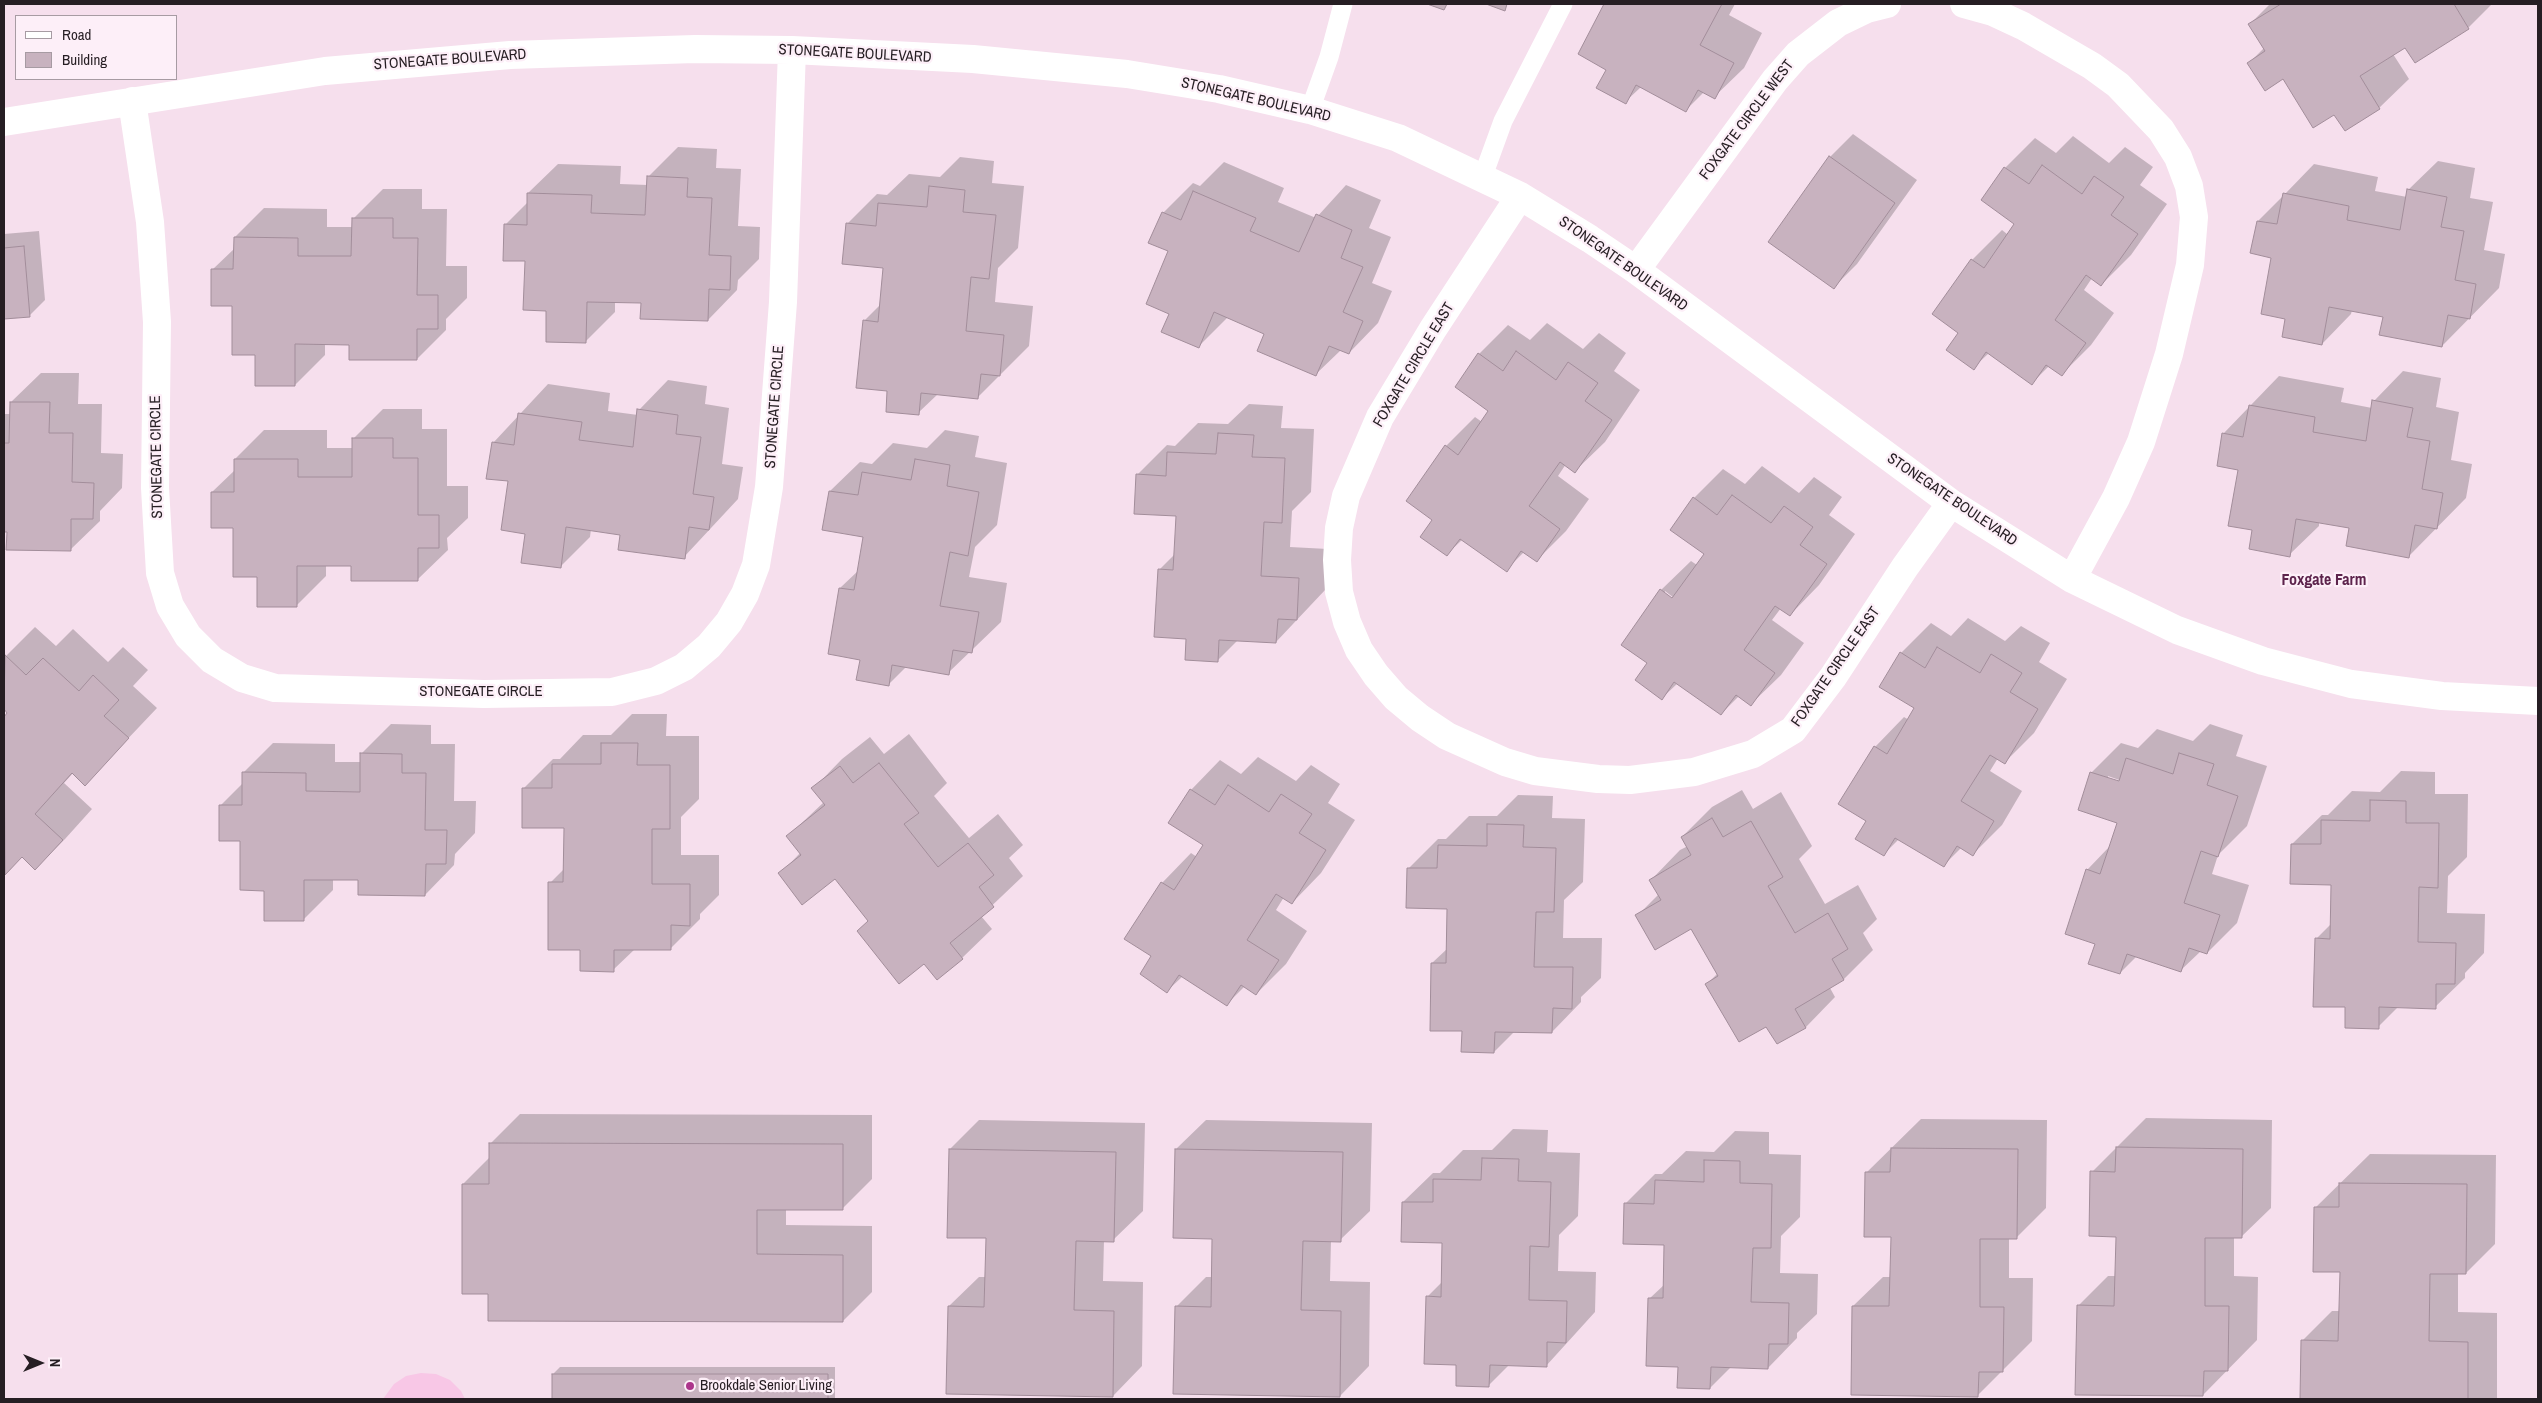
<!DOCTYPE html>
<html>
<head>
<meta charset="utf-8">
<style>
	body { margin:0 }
	#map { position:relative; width:2542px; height:1403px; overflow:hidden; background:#f6dfed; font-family:"Archivo Narrow",sans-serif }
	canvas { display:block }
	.frame { position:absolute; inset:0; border:5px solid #261e23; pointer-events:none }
	.legend { position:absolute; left:15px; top:15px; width:162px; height:65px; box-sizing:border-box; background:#fdeff8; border:1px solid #a79ba3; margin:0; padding:6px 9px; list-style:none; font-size:15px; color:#261e23 }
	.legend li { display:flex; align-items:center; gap:10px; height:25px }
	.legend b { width:25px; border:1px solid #a79ba3 }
	.north { position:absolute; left:15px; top:1338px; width:50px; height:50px; -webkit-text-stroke:4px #fdeff8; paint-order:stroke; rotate:90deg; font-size:14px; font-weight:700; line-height:20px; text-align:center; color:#261e23 }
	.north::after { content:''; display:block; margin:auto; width:18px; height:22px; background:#261e23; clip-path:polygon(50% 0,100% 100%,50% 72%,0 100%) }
</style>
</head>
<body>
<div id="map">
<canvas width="2542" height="1403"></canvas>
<div class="frame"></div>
<ul class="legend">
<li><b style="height:6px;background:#fff"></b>Road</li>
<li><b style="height:14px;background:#c8b2bf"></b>Building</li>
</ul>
<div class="north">N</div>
</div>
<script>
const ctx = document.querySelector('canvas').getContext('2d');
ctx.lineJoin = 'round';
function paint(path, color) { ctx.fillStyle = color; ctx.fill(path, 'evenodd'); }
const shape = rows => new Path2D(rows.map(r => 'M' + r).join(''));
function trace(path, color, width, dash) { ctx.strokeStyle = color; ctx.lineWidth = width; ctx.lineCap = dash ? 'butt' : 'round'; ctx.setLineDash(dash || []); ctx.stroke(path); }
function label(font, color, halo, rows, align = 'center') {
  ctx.font = font + ' "Archivo Narrow",sans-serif'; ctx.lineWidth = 4.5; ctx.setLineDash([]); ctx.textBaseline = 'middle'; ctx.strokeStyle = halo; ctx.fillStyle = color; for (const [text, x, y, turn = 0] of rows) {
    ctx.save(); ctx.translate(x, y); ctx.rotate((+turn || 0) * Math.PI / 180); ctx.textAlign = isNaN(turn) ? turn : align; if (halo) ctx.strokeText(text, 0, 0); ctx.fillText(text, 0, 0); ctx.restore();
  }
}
paint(shape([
	[421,1373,436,1374,450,1380,461,1391,465,1399,383,1399,394,1384,406,1376]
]), '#f8c7e6');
paint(shape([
	[1606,4,1735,4,1729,15,1762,33,1744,68,1714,97,1704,92,1686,110,1641,87,1625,102,1608,69,1580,54],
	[2270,4,2492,4,2468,28,2406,46,2393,54,2409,79,2379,108,2335,113,2284,78,2249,63,2264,48,2250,24],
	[1853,134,1917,180,1857,264,1834,287,1830,157],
	[2073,136,2109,163,2125,147,2153,167,2140,185,2167,204,2131,255,2101,285,2092,278,2084,290,2114,313,2091,345,2062,374,2049,366,2032,383,1989,353,1973,368,1960,333,1934,314,1972,260,2002,230,2007,234,2016,224,2005,168,2035,138,2056,153],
	[678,147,717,149,716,168,741,169,738,226,760,227,759,259,738,280,737,290,708,320,642,302,615,301,615,312,585,342,548,310,526,260,505,225,528,202,528,193,558,164,621,166,620,184,648,185,648,177],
	[960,157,994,161,992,183,1024,186,1018,248,998,268,995,302,1033,306,1029,346,977,398,938,394,918,413,889,390,864,321,881,304,885,267,847,224,877,194,887,195,909,174,940,177],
	[2438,161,2475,168,2470,198,2493,202,2484,250,2505,254,2499,288,2442,346,2384,316,2352,310,2351,314,2322,344,2287,318,2273,257,2258,221,2285,194,2314,164,2378,177,2375,191,2407,197,2408,190],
	[1224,162,1284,188,1278,202,1316,218,1346,185,1381,200,1369,228,1391,237,1372,283,1392,291,1378,323,1349,353,1341,350,1316,374,1266,333,1228,317,1199,346,1170,313,1170,251,1163,213,1193,183,1200,186],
	[383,189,422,189,422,209,447,209,446,266,467,266,467,298,446,319,446,330,417,359,350,344,325,343,325,355,295,385,257,354,234,305,212,270,235,248,235,237,264,208,327,209,327,227,353,227,353,219],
	[39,231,45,300,29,316,4,318,4,234],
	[1547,323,1583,349,1599,333,1626,353,1614,371,1640,390,1605,442,1575,471,1566,464,1558,476,1589,499,1566,531,1536,561,1524,552,1506,570,1463,539,1447,554,1434,519,1446,446,1475,417,1482,422,1490,410,1479,354,1508,325,1530,340],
	[2403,371,2441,378,2436,407,2459,412,2451,460,2472,464,2466,498,2409,556,2351,527,2319,522,2319,526,2289,555,2254,529,2239,469,2223,434,2250,406,2279,376,2344,388,2341,402,2372,408,2374,401],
	[41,373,79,373,78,404,102,404,101,453,123,454,122,488,100,511,100,521,70,550,4,531,4,414,11,414,11,402],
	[668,380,707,386,705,404,729,408,722,464,743,467,738,499,684,557,621,533,591,529,590,537,560,567,527,532,510,480,493,443,548,384,610,393,608,411,638,415,639,410],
	[1249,404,1283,406,1281,428,1314,429,1311,492,1292,511,1290,547,1328,549,1326,589,1276,642,1238,640,1218,660,1187,638,1159,570,1175,554,1177,515,1137,475,1167,445,1175,446,1198,423,1228,424],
	[383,409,422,409,422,429,447,429,447,486,468,486,468,518,447,538,448,550,418,579,352,565,326,565,326,576,296,606,258,576,234,527,212,492,235,470,235,459,264,430,327,430,327,448,353,448,353,439],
	[945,430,979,436,975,457,1007,463,997,525,975,547,969,577,1007,583,1001,622,948,673,907,666,888,685,861,659,840,588,859,570,864,536,824,529,830,491,860,462,872,464,893,443,927,448],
	[1762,466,1799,493,1814,477,1842,497,1829,515,1855,534,1819,585,1790,615,1781,608,1772,620,1804,643,1781,675,1751,704,1739,696,1721,714,1678,683,1662,698,1649,663,1661,590,1691,561,1697,565,1705,554,1694,498,1723,469,1745,484],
	[1665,591,1678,601,1677,603,1665,594],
	[1968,618,2005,641,2021,626,2050,643,2039,662,2067,679,2034,733,2005,762,1998,758,1990,771,2022,791,2002,825,1973,854,1961,848,1943,866,1899,839,1884,854,1868,820,1875,747,1904,717,1909,720,1916,708,1881,686,1901,653,1931,623,1951,636],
	[35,627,56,646,73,629,108,662,123,647,148,670,133,686,157,708,85,784,73,773,64,783,92,809,65,839,35,868,22,856,5,873,4,719,9,713,4,708,4,658],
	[632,714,667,714,666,736,699,736,699,799,681,817,681,855,719,855,719,895,700,914,700,919,670,949,635,949,613,970,582,949,550,883,565,868,565,827,524,788,553,759,560,759,583,735,611,735],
	[391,724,431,725,431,744,455,744,454,801,476,801,475,833,455,854,454,865,425,895,359,879,333,879,333,890,303,920,265,890,242,840,221,805,243,783,243,773,273,743,335,744,335,762,361,762,361,754],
	[2210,724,2243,735,2236,756,2267,766,2247,826,2218,855,2212,874,2249,885,2237,923,2207,953,2201,951,2181,970,2137,956,2120,973,2097,943,2087,870,2110,846,2118,822,2080,809,2092,772,2121,743,2138,748,2157,729,2193,741],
	[2108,776,2125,782,2125,784,2108,779],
	[909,734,947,783,934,796,969,838,998,814,1023,845,1009,858,1023,876,981,916,992,929,962,958,924,962,869,920,835,877,780,874,801,852,788,836,824,802,813,789,842,759,870,737,884,754],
	[1258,757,1296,781,1311,765,1340,784,1328,803,1355,820,1321,873,1292,903,1284,897,1276,910,1307,931,1286,964,1256,994,1245,986,1227,1004,1183,976,1167,991,1153,956,1162,883,1191,853,1197,857,1205,845,1191,790,1220,760,1241,774],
	[2401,771,2435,772,2435,794,2468,794,2467,857,2448,876,2447,913,2485,914,2484,953,2465,973,2465,978,2435,1007,2399,1006,2378,1027,2347,1006,2316,939,2331,924,2332,884,2292,844,2322,815,2328,815,2352,791,2380,792],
	[1742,790,1753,809,1781,792,1812,846,1799,859,1825,904,1858,885,1877,919,1863,933,1873,950,1844,979,1830,988,1835,997,1806,1027,1778,1043,1767,1025,1707,984,1718,973,1691,928,1637,916,1659,894,1651,880,1680,850,1688,846,1682,837,1712,807],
	[1518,795,1553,796,1552,818,1585,819,1583,882,1564,900,1563,938,1602,938,1601,978,1581,997,1581,1002,1552,1032,1515,1031,1494,1052,1463,1030,1432,963,1448,948,1449,908,1409,868,1438,839,1446,839,1469,816,1497,816],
	[520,1114,872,1115,872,1179,842,1209,786,1209,786,1225,872,1226,872,1292,843,1321,490,1293,463,1184,490,1157,490,1144],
	[2146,1118,2272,1120,2271,1208,2241,1237,2234,1237,2234,1276,2258,1277,2257,1340,2203,1395,2078,1306,2108,1276,2116,1276,2117,1236,2092,1172],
	[1921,1119,2047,1120,2046,1208,2016,1238,2009,1238,2009,1278,2033,1278,2032,1341,1978,1395,1853,1306,1883,1277,1891,1277,1892,1236,1866,1173],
	[979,1120,1145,1123,1143,1211,1113,1240,1104,1240,1103,1281,1143,1282,1142,1366,1113,1396,949,1306,979,1277,986,1277,987,1237,950,1149],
	[1206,1120,1372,1123,1370,1211,1340,1240,1331,1240,1330,1281,1370,1282,1369,1366,1340,1396,1176,1307,1206,1277,1213,1277,1214,1238,1176,1149],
	[1513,1129,1548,1130,1547,1152,1580,1153,1578,1216,1559,1235,1558,1271,1596,1272,1595,1312,1546,1366,1509,1365,1488,1386,1457,1364,1427,1297,1442,1282,1443,1242,1403,1202,1433,1173,1440,1173,1463,1150,1492,1150],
	[1735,1131,1769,1132,1769,1154,1801,1155,1800,1217,1781,1236,1780,1273,1818,1274,1817,1314,1797,1333,1797,1338,1768,1368,1731,1367,1710,1388,1679,1366,1649,1299,1665,1284,1666,1243,1625,1204,1655,1174,1662,1174,1686,1151,1714,1152],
	[2370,1154,2496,1155,2495,1244,2466,1273,2458,1273,2458,1312,2497,1313,2497,1399,2301,1399,2302,1341,2332,1311,2340,1311,2341,1271,2315,1208],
	[560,1367,835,1367,835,1399,553,1399,553,1374]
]), '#0003');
const building = shape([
	[1427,4,1447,4,1444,10,1427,4],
	[1486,4,1507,4,1505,11,1486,4],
	[1604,4,1722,4,1700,45,1734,63,1715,99,1698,90,1686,112,1636,85,1626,104,1596,88,1606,70,1578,54,1604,4],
	[2281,4,2454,4,2469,29,2415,63,2405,48,2360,76,2380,109,2345,131,2334,115,2313,128,2283,79,2265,91,2247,63,2265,51,2248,24,2281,4],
	[1829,156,1895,203,1834,289,1768,242,1829,156],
	[2042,165,2082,194,2094,176,2124,197,2111,215,2138,234,2101,286,2086,275,2055,320,2086,343,2062,376,2046,365,2032,385,1986,352,1974,370,1946,350,1958,333,1932,314,1971,259,1984,268,2014,224,1981,200,2004,167,2029,184,2042,165],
	[647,176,688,178,687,197,712,198,709,255,731,256,730,290,709,289,708,321,640,319,641,303,587,302,586,343,546,342,546,311,523,310,525,261,503,261,504,224,527,225,527,193,592,195,591,213,645,215,647,176],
	[929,186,965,190,963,212,996,215,989,279,971,277,966,331,1004,335,1000,376,981,374,978,399,921,393,919,415,886,412,887,391,856,388,863,320,878,322,883,268,842,264,846,223,876,226,878,203,927,207,929,186],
	[2407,189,2447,197,2441,227,2464,231,2455,280,2476,284,2470,319,2448,315,2442,347,2379,335,2383,317,2329,307,2322,345,2282,337,2285,319,2261,314,2271,258,2250,253,2257,221,2277,224,2283,193,2349,206,2347,220,2400,230,2407,189],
	[1193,191,1256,218,1250,231,1299,252,1316,214,1352,230,1341,258,1363,267,1343,312,1363,321,1349,354,1329,346,1316,376,1257,351,1264,334,1214,312,1199,348,1161,332,1169,314,1146,304,1168,251,1148,243,1162,212,1181,220,1193,191],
	[352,218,393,218,393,238,418,238,417,295,438,295,438,329,417,329,417,360,349,360,349,345,295,344,295,386,255,386,255,355,232,355,232,306,211,306,211,269,233,269,234,237,298,238,298,256,351,256,352,218],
	[24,246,30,317,4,319,4,248,24,246],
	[1516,351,1556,380,1568,362,1598,383,1585,401,1612,420,1575,473,1560,462,1529,506,1560,529,1537,562,1521,551,1507,572,1460,539,1447,556,1420,537,1432,520,1406,501,1445,445,1458,455,1488,411,1455,387,1478,353,1503,371,1516,351],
	[2372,400,2413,408,2407,437,2430,441,2422,489,2443,493,2437,529,2415,525,2409,558,2346,546,2349,528,2296,519,2290,557,2249,549,2252,530,2228,526,2238,470,2217,466,2222,433,2243,437,2249,405,2315,417,2313,432,2366,441,2372,400],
	[10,402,50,402,49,433,73,433,72,482,94,483,93,519,71,519,71,551,6,550,7,532,4,532,4,443,9,443,10,402],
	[637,409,678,415,676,434,701,437,693,494,714,497,709,530,689,527,685,559,618,550,620,535,566,527,561,568,521,563,525,534,501,530,508,481,486,479,492,442,514,445,518,413,582,422,579,440,633,447,637,409],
	[1218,433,1254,435,1252,457,1285,458,1282,523,1264,522,1261,576,1299,578,1297,620,1278,619,1276,643,1219,640,1218,662,1185,660,1186,639,1154,637,1158,569,1173,570,1176,516,1134,514,1136,474,1166,476,1167,452,1216,454,1218,433],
	[352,438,393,438,393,458,418,458,418,515,439,515,439,548,418,548,418,581,351,581,351,566,297,566,297,607,257,607,257,577,233,577,233,528,211,528,211,492,234,492,234,459,298,459,298,477,352,477,352,438],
	[915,459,950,465,947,486,979,492,968,556,950,552,940,606,979,612,972,653,953,650,949,675,892,665,889,686,856,680,860,660,828,654,839,588,854,590,863,537,822,530,829,491,858,495,862,472,911,480,915,459],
	[1732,495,1771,523,1784,506,1813,527,1800,545,1827,564,1790,616,1775,606,1744,650,1775,673,1751,706,1736,695,1721,715,1674,682,1662,700,1635,680,1647,663,1621,645,1660,589,1672,598,1704,554,1670,530,1693,497,1717,515,1732,495],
	[1937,647,1980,673,1991,654,2022,673,2010,692,2038,709,2005,764,1990,755,1961,801,1994,821,1973,856,1957,846,1944,867,1895,838,1884,856,1855,839,1866,821,1838,804,1874,746,1887,754,1914,708,1879,687,1900,652,1925,668,1937,647],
	[5,655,26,675,43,658,79,691,93,675,119,700,104,716,129,738,85,786,72,773,35,814,63,840,35,870,22,857,5,875,4,717,7,713,4,709,5,655],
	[601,743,638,743,637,765,670,765,670,829,652,829,652,884,690,884,690,926,671,925,671,950,614,950,614,972,580,971,580,950,548,950,548,882,563,882,564,828,522,828,522,788,552,788,552,764,601,764,601,743],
	[360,753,402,754,402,773,426,773,425,830,447,830,446,864,426,864,425,896,358,895,358,880,304,880,304,921,264,921,264,891,240,890,240,841,219,841,219,805,242,805,242,772,306,773,306,791,360,792,360,753],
	[2179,753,2214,764,2207,785,2238,796,2218,857,2201,851,2184,903,2220,915,2207,954,2189,948,2181,972,2127,954,2120,974,2088,964,2095,944,2065,934,2086,869,2100,874,2117,823,2078,810,2090,772,2119,781,2126,758,2173,774,2179,753],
	[879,763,919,813,904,824,938,867,968,843,994,875,979,887,994,907,950,943,963,959,937,980,924,964,899,984,857,931,868,921,835,879,802,905,778,873,801,855,786,836,825,805,811,788,840,766,853,783,879,763],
	[1228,785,1269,812,1281,794,1312,814,1299,833,1326,850,1292,904,1276,894,1247,940,1279,960,1256,995,1241,985,1227,1006,1179,975,1167,993,1140,974,1151,956,1124,939,1161,882,1174,890,1203,845,1168,823,1190,789,1215,805,1228,785],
	[2370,800,2406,801,2406,823,2439,823,2438,888,2419,887,2418,942,2456,943,2455,984,2436,984,2436,1009,2379,1007,2379,1029,2345,1028,2345,1007,2313,1007,2315,938,2330,939,2331,885,2290,884,2291,844,2321,844,2321,820,2370,821,2370,800],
	[1712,818,1723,837,1751,821,1783,877,1768,886,1795,933,1828,913,1848,949,1832,959,1844,980,1795,1009,1806,1028,1777,1044,1766,1027,1739,1042,1705,984,1718,976,1691,929,1655,950,1635,915,1661,900,1649,880,1691,855,1681,837,1712,818],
	[1487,824,1524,825,1523,847,1556,848,1554,912,1536,912,1534,967,1573,967,1572,1009,1553,1008,1552,1033,1495,1032,1494,1053,1461,1052,1462,1031,1430,1031,1431,963,1446,963,1447,909,1406,908,1407,868,1437,868,1438,845,1487,846,1487,824],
	[489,1143,843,1144,843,1210,757,1210,757,1254,843,1255,843,1322,488,1321,488,1294,462,1294,462,1184,489,1184,489,1143],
	[2116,1147,2243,1149,2242,1238,2205,1238,2205,1306,2229,1306,2228,1371,2204,1371,2203,1396,2075,1395,2077,1305,2114,1306,2116,1237,2089,1236,2090,1171,2115,1172,2116,1147],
	[1891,1148,2018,1149,2017,1239,1980,1239,1980,1307,2004,1307,2003,1372,1979,1372,1978,1397,1851,1395,1852,1306,1889,1306,1891,1237,1864,1237,1865,1172,1890,1172,1891,1148],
	[949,1149,1116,1152,1114,1242,1076,1241,1074,1310,1114,1311,1113,1397,946,1394,948,1306,984,1307,986,1238,947,1238,949,1149],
	[1175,1149,1343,1152,1341,1242,1303,1241,1301,1310,1341,1311,1340,1397,1173,1394,1175,1306,1211,1307,1212,1239,1173,1238,1175,1149],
	[1482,1158,1519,1159,1518,1181,1551,1182,1549,1247,1530,1246,1529,1300,1567,1301,1566,1343,1547,1342,1547,1367,1490,1365,1489,1387,1456,1386,1456,1365,1424,1364,1426,1296,1441,1297,1442,1243,1401,1242,1402,1202,1433,1202,1433,1179,1481,1180,1482,1158],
	[1704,1160,1740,1161,1740,1183,1772,1184,1771,1248,1753,1248,1751,1302,1789,1303,1788,1344,1769,1344,1768,1369,1711,1367,1710,1389,1677,1388,1678,1367,1646,1366,1648,1298,1663,1298,1664,1245,1623,1244,1624,1203,1654,1204,1655,1180,1704,1182,1704,1160],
	[2339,1183,2467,1184,2466,1274,2430,1274,2429,1341,2468,1342,2468,1399,2300,1399,2301,1340,2338,1341,2340,1272,2313,1272,2314,1207,2339,1207,2339,1183],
	[552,1374,828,1374,828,1399,552,1399,552,1374]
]);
paint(building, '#c8b2bf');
trace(building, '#a28d9a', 1);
trace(shape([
	[1310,110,1329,57,1343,4],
	[1483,176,1503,121,1563,4]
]), '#fff', 19);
trace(shape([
	[1964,4,1993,12,2023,26,2092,66,2118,85,2161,130,2178,157,2189,186,2194,217,2190,265,2169,354,2141,442,2116,498,2072,579],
	[132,101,150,222,157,322,155,488,160,573,170,606,188,636,212,660,242,678,275,688,484,694,612,692,656,681,684,667,709,646,729,622,745,594,756,565,769,487,783,302,792,50],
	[4,122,325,71,510,55,695,49,792,50,973,59,1127,74,1219,89,1310,110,1398,138,1520,196,1590,239,1636,270,1951,503,2072,579,2177,630,2263,661,2351,684,2442,696,2538,701],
	[1520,196,1433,329,1380,417,1346,496,1339,528,1337,560,1339,592,1347,622,1359,650,1376,675,1396,698,1420,718,1447,736,1505,762,1535,771,1598,779,1630,780,1694,772,1753,754,1793,730,1833,677,1905,567,1951,503],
	[1636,270,1775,80,1798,54,1838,23,1867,9,1887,4]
]), '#fff', 28);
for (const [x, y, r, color] of [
	[690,1386,5,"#ac358b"]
]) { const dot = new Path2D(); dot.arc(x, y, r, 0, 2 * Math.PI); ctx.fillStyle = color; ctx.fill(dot); trace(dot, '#fdeff8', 2); }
label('15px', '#261e23', '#fdeff8', [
	["STONEGATE BOULEVARD",855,54,3],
	["STONEGATE BOULEVARD",450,60,-4],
	["STONEGATE BOULEVARD",1256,100,13],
	["FOXGATE CIRCLE WEST",1747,120,-53],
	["STONEGATE BOULEVARD",1623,264,35],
	["FOXGATE CIRCLE EAST",1414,365,-59],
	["STONEGATE CIRCLE",775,407,-86],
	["STONEGATE CIRCLE",157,457,-91],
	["STONEGATE BOULEVARD",1952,500,34],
	["FOXGATE CIRCLE EAST",1836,667,-55],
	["STONEGATE CIRCLE",481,692]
]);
label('15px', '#261e23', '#fdeff8', [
	["Brookdale Senior Living",700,1386]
], 'left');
label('bold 16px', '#5d234c', '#fdeff8', [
	["Foxgate Farm",2324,581]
]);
</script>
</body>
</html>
